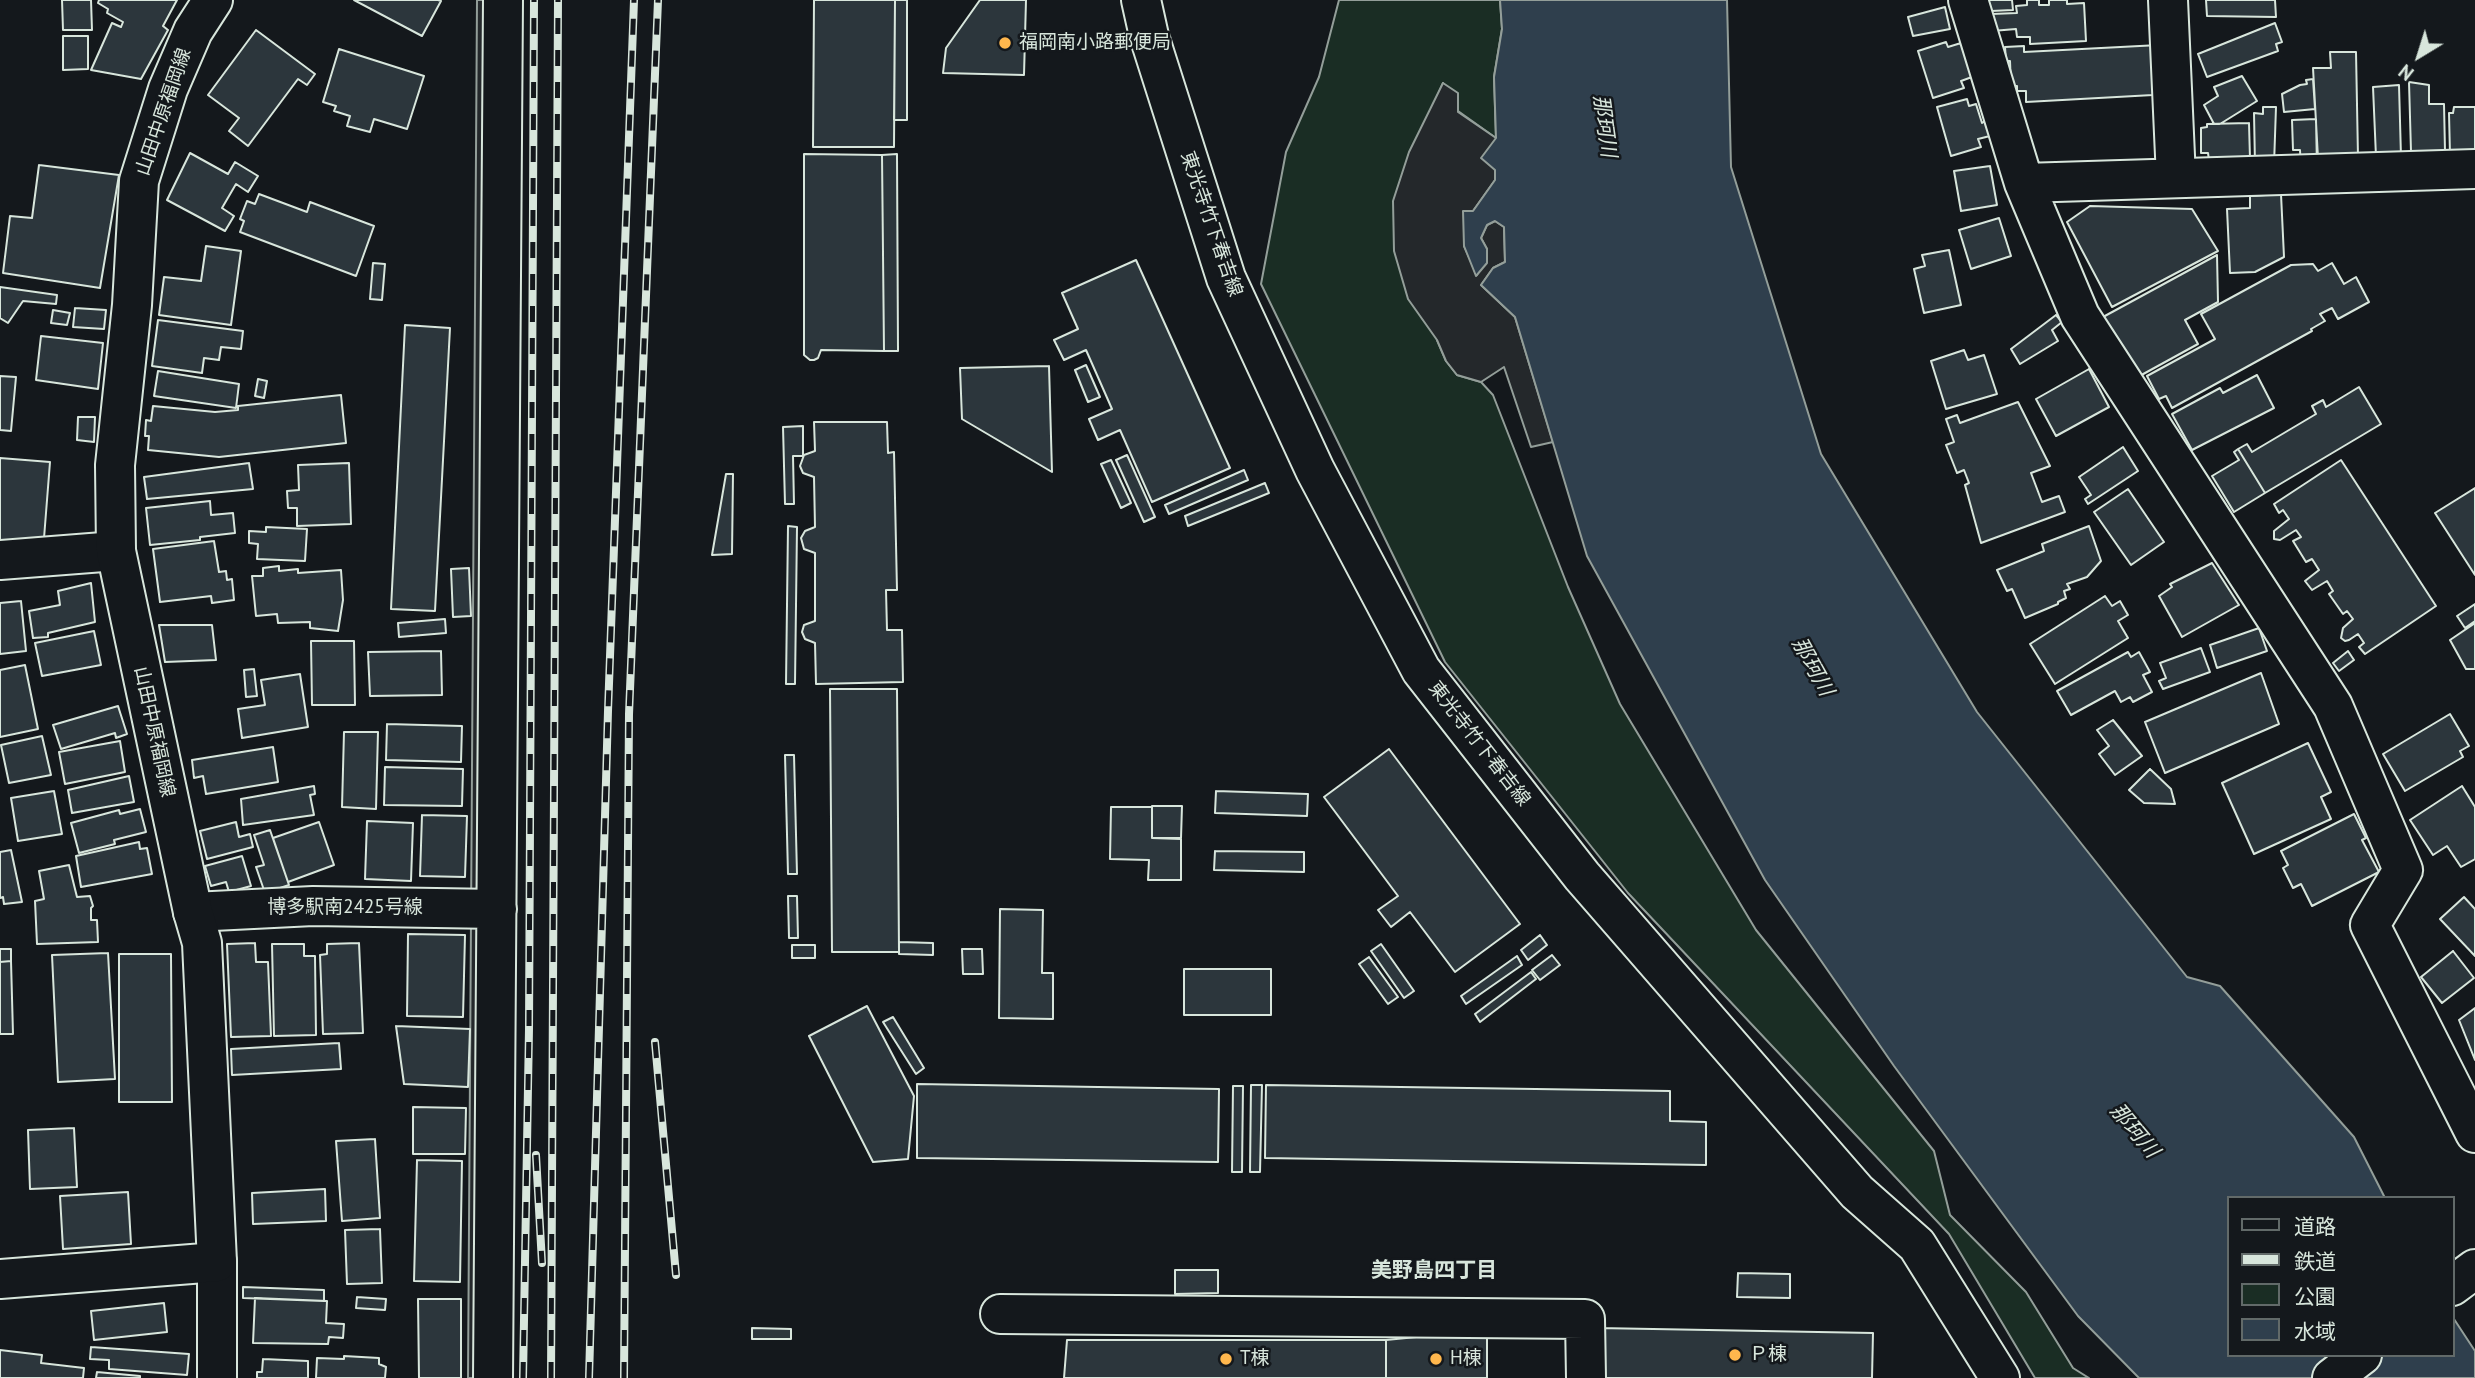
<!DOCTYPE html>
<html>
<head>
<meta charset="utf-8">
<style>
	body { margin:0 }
	#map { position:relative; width:2475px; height:1378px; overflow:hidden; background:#14181c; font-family:"PT Sans","Noto Sans JP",sans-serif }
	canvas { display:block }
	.legend { position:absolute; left:2227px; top:1196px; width:228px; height:161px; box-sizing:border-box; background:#14181c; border:2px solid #626a69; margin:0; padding:9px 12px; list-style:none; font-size:21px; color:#d8e6dc }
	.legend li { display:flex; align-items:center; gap:14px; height:35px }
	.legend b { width:35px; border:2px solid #626a69 }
	.north { position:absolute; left:2384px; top:21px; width:70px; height:70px; -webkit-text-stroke:5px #14181c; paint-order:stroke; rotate:218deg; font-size:19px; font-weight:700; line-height:28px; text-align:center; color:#d8e6dc }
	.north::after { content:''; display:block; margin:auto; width:24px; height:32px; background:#d8e6dc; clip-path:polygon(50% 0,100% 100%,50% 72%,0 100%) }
</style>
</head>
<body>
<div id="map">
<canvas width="2475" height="1378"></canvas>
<ul class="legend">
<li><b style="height:9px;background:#14181c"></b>道路</li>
<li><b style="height:9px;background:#d8e6dc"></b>鉄道</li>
<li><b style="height:19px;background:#1a2d24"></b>公園</li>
<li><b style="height:19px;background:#2f3f4d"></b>水域</li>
</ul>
<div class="north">N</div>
</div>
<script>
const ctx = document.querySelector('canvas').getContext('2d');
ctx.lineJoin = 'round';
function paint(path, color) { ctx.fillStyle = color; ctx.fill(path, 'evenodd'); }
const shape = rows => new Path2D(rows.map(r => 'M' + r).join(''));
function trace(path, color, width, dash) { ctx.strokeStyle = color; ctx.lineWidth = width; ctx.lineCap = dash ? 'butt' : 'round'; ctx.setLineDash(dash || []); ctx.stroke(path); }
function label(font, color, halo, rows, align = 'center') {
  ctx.font = font + ' "PT Sans","Noto Sans JP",sans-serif'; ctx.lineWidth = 5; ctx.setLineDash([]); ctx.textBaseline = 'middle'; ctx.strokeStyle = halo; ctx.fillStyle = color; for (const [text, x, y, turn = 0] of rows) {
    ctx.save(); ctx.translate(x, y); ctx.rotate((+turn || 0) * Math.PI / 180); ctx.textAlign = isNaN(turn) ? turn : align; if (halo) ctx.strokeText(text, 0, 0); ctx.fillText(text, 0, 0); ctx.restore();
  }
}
const green = shape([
	[1339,0,1500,0,1502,29,1494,77,1496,138,1458,111,1443,83,1429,115,1437,340,1446,361,1457,375,1481,382,1493,395,1568,587,1620,704,1756,930,1934,1151,1950,1215,2026,1292,2073,1368,2089,1378,2035,1378,1949,1234,1628,893,1445,662,1261,284,1286,152,1319,77,1339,0]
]);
paint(green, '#1a2d24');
trace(green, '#939e99', 2);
const parking = shape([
	[477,0,484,0,476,1378,468,1378,477,0],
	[1443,83,1458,93,1458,112,1496,138,1495,180,1473,211,1464,246,1477,275,1487,249,1481,238,1487,225,1495,221,1504,227,1505,262,1493,268,1481,285,1515,317,1553,442,1531,447,1504,367,1481,382,1457,375,1446,361,1437,340,1408,299,1394,251,1393,201,1409,152,1443,83]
]);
paint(parking, '#24282b');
trace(parking, '#939e99', 2);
const water = shape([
	[1500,0,1727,0,1731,167,1821,454,1977,712,2187,977,2220,986,2354,1137,2385,1198,2228,1198,2228,1355,2452,1355,2452,1316,2475,1351,2475,1378,2139,1378,2078,1316,1894,1066,1765,880,1587,556,1515,317,1481,285,1493,268,1505,262,1504,227,1495,221,1487,225,1481,238,1487,249,1487,263,1476,276,1464,246,1463,211,1473,211,1495,180,1495,170,1481,158,1496,138,1494,77,1502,29,1500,0]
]);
paint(water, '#2f3f4d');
trace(water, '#939e99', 2);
const building = shape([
	[62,0,91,0,92,30,63,30,62,0],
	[99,0,177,0,163,26,168,30,141,79,91,70,112,23,121,27,123,22,107,13,108,9,98,3,99,0],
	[354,0,438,0,441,1,422,36,354,0],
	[814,0,895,0,894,147,813,147,814,0],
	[895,0,907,0,907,120,894,120,895,0],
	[980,0,1026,0,1024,75,943,73,946,48,980,0],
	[1986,0,2012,0,2013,10,1991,11,1986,0],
	[2027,0,2039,0,2039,5,2049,5,2049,0,2067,0,2067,4,2084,3,2086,41,2030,44,2030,37,2017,37,2016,29,1992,31,1991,14,2017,13,2016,6,2027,5,2027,0],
	[2206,0,2275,0,2276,17,2207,16,2206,0],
	[1945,7,1950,29,1913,36,1908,17,1945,7],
	[2275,23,2282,42,2276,44,2278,51,2207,77,2198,54,2275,23],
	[256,30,315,74,307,85,298,79,248,146,229,131,239,118,208,95,256,30],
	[63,36,88,36,88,69,63,70,63,36],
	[1946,42,1948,47,1961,43,1972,77,1961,81,1964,88,1933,98,1918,51,1946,42],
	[2159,45,2153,95,2026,102,2026,91,2017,91,2017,86,2011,86,2010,61,2006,61,2005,47,2024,46,2024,52,2159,45],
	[339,49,424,76,407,129,374,119,370,132,347,126,350,116,334,111,336,106,323,102,339,49],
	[2330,52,2356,52,2358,157,2318,158,2313,68,2331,68,2330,52],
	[2242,76,2257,101,2220,124,2214,124,2204,105,2218,96,2214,87,2242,76],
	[2313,79,2315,109,2284,112,2282,94,2300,85,2307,84,2306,80,2313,79],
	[2409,82,2429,85,2429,104,2444,104,2445,151,2411,152,2409,82],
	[2399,85,2401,157,2376,157,2373,87,2399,85],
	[1967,99,1969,106,1976,104,1982,123,1985,121,1990,136,1978,139,1981,147,1951,156,1937,107,1967,99],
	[2263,107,2276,107,2274,165,2255,165,2254,113,2263,114,2263,107],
	[2454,107,2475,107,2475,155,2450,155,2449,113,2453,113,2454,107],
	[2316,119,2317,168,2301,169,2300,150,2293,150,2292,120,2316,119],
	[2249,123,2250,159,2209,160,2208,153,2201,153,2201,128,2207,127,2207,124,2249,123],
	[190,153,228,174,235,162,258,176,248,192,236,184,222,208,234,216,225,231,167,200,190,153],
	[804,154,882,155,884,351,821,350,818,358,814,360,810,360,804,355,804,154],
	[897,154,898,351,884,351,882,155,897,154],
	[39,165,119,175,100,288,3,273,10,216,32,218,39,165],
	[1990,166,1997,205,1961,211,1954,171,1990,166],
	[259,194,307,212,310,202,374,226,356,276,240,232,244,221,240,219,247,201,255,204,259,194],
	[2281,194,2284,257,2255,272,2230,273,2227,209,2250,208,2250,196,2281,194],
	[2090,206,2192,209,2218,251,2112,307,2067,222,2090,206],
	[1999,218,2011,256,1971,269,1959,230,1999,218],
	[206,246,241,251,231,325,159,315,164,277,201,281,206,246],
	[1949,250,1961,305,1924,313,1914,269,1925,266,1922,255,1949,250],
	[2217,255,2218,302,2185,320,2198,344,2136,378,2103,317,2217,255],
	[1136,260,1230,468,1152,502,1120,430,1098,440,1089,419,1112,409,1086,350,1064,360,1054,340,1078,329,1062,293,1136,260],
	[373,263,385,264,382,300,370,299,373,263],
	[2332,263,2344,284,2356,277,2369,302,2338,319,2332,308,2320,314,2325,321,2311,329,2312,331,2172,408,2166,396,2159,399,2147,376,2215,339,2201,314,2291,265,2313,264,2318,271,2332,263],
	[0,287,57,295,56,304,23,301,8,323,0,318,0,287],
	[75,308,106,310,104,329,73,327,75,308],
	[53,310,70,313,67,325,51,323,53,310],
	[2056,315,2062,322,2052,330,2058,341,2020,364,2011,349,2056,315],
	[158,320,243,331,241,349,221,347,219,360,204,358,202,373,152,366,158,320],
	[405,325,450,328,435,611,391,609,405,325],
	[41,336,103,343,98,389,36,380,41,336],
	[1964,350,1968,360,1984,355,1997,394,1946,409,1931,361,1964,350],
	[1086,365,1100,397,1088,402,1075,370,1086,365],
	[1049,366,1052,472,962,419,960,368,1049,366],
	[2089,369,2109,407,2056,436,2036,399,2089,369],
	[158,371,239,384,236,408,154,396,158,371],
	[2257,375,2274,408,2192,450,2172,414,2220,388,2223,393,2257,375],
	[0,376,16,377,11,431,0,430,0,376],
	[258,379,267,381,264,398,255,396,258,379],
	[2359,387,2381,424,2265,493,2238,449,2247,444,2252,452,2316,414,2312,406,2323,400,2326,407,2359,387],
	[341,395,346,443,219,457,148,450,149,436,145,436,146,420,151,421,153,406,215,412,238,410,238,406,341,395],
	[2018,402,2050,466,2031,473,2042,502,2059,496,2065,512,1981,543,1965,485,1969,483,1964,470,1957,473,1946,445,1954,442,1946,419,1957,415,1960,423,2018,402],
	[78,417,95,417,94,442,77,440,78,417],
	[814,422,887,422,888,453,894,452,897,590,886,590,887,630,902,630,903,682,816,684,815,643,805,639,802,632,804,625,815,621,815,553,804,549,801,538,805,531,815,527,814,477,803,473,800,466,804,455,815,451,814,422],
	[803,426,803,456,793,456,794,504,785,504,783,427,803,426],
	[2123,447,2138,471,2088,504,2085,499,2091,495,2079,477,2123,447],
	[2238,449,2265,493,2234,512,2212,476,2239,460,2234,452,2238,449],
	[1127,455,1155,517,1144,522,1116,460,1127,455],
	[0,458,50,462,43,551,0,548,0,458],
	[1111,460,1131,503,1121,508,1101,464,1111,460],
	[2341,460,2436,606,2365,654,2359,647,2364,643,2358,634,2349,640,2345,641,2341,638,2343,628,2353,619,2347,611,2343,614,2329,594,2333,591,2327,581,2312,590,2305,581,2319,570,2312,559,2306,562,2293,541,2301,537,2296,530,2280,540,2274,539,2274,531,2289,519,2283,510,2279,513,2274,504,2341,460],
	[249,463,253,489,147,499,144,477,249,463],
	[349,463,351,524,297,526,297,508,288,508,287,491,299,490,298,465,349,463],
	[1244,470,1248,480,1169,514,1165,505,1244,470],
	[726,474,733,474,732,554,712,555,726,474],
	[1265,483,1269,493,1188,526,1185,516,1265,483],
	[2475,488,2475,575,2435,513,2475,488],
	[2128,489,2164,542,2131,565,2094,512,2128,489],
	[210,501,211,515,233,513,235,533,200,537,200,540,150,545,146,508,210,501],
	[788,526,797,527,795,684,786,684,788,526],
	[2089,526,2101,561,2087,577,2067,584,2070,589,2064,591,2066,598,2058,602,2058,604,2025,618,2012,589,2007,591,1997,570,2044,551,2042,544,2089,526],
	[266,527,307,529,305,561,257,559,258,544,249,543,249,531,266,532,266,527],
	[214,541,219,572,226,571,227,580,232,579,234,600,212,603,211,596,160,602,153,549,214,541],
	[2212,563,2239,605,2182,637,2159,596,2172,587,2170,584,2212,563],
	[279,566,279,571,298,569,298,573,341,570,343,600,338,631,310,628,310,622,278,623,277,614,256,616,252,576,263,576,263,568,279,566],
	[469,568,471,616,453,617,451,569,469,568],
	[91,583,95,622,48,633,48,637,33,638,29,611,60,605,58,591,91,583],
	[2105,596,2112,606,2120,601,2128,615,2118,621,2128,638,2055,684,2030,644,2105,596],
	[21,601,26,651,0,654,0,603,21,601],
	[2475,604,2475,621,2465,628,2457,616,2475,604],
	[445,619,446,633,399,637,398,623,445,619],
	[2475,623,2475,669,2466,669,2450,640,2475,623],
	[159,625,212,625,216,660,165,662,159,625],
	[2259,628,2267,651,2217,668,2210,645,2259,628],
	[94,631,101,665,42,676,35,643,94,631],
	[311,641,354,641,355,705,312,705,311,641],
	[2201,648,2210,672,2163,689,2159,681,2166,678,2160,663,2201,648],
	[441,651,442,695,370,696,368,652,441,651],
	[2348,651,2354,660,2339,671,2333,663,2348,651],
	[2128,652,2131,657,2139,652,2150,672,2143,675,2152,692,2133,702,2130,697,2121,702,2115,691,2071,715,2057,691,2128,652],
	[25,665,38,729,0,737,0,670,25,665],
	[254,669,257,696,246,697,244,670,254,669],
	[2261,673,2279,724,2165,773,2145,722,2261,673],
	[300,674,308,727,242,738,238,709,265,705,261,680,300,674],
	[830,689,897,689,899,952,832,952,830,689],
	[118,706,127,734,116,738,115,733,61,749,53,725,118,706],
	[2450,714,2469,746,2460,751,2463,757,2405,791,2383,754,2450,714],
	[2113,720,2142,756,2115,775,2099,754,2109,746,2097,730,2113,720],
	[387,724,462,726,461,762,386,760,387,724],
	[344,732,378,732,376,809,342,807,344,732],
	[42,736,51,775,9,783,1,745,42,736],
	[120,741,125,772,65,784,59,752,120,741],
	[2308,743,2331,792,2321,797,2331,819,2254,854,2222,783,2308,743],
	[273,747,278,782,206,794,203,776,194,778,192,760,273,747],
	[1389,749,1520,924,1455,972,1410,912,1391,927,1378,910,1398,896,1324,797,1389,749],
	[785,755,794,755,797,874,788,874,785,755],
	[385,767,463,769,462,806,384,805,385,767],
	[2150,769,2171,789,2175,804,2144,803,2129,790,2150,769],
	[129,776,134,802,72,813,68,790,129,776],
	[314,786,315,794,310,795,314,815,243,825,241,799,314,786],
	[2462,786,2475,807,2475,859,2461,867,2447,846,2433,855,2410,820,2462,786],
	[54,791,62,834,18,841,11,798,54,791],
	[1216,791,1308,794,1307,816,1215,813,1216,791],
	[1152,806,1182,806,1181,838,1152,838,1152,806],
	[1111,807,1152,807,1152,838,1181,839,1181,880,1148,880,1149,860,1110,859,1111,807],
	[140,809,146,832,114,840,115,844,79,853,71,823,119,810,120,814,140,809],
	[2354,814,2366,838,2362,840,2379,872,2312,906,2301,884,2293,888,2283,868,2288,865,2281,851,2354,814],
	[422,815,467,816,465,877,420,876,422,815],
	[367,821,413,823,411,881,365,879,367,821],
	[236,822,239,837,250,834,253,847,207,859,200,831,236,822],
	[319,822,334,865,288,882,273,838,319,822],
	[270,830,289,885,265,893,256,867,264,865,254,835,270,830],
	[139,842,140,849,147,848,152,874,81,887,76,856,139,842],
	[11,850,22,902,4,904,3,897,0,898,0,852,11,850],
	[1215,851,1304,852,1304,872,1214,870,1215,851],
	[242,856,251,886,229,892,226,882,211,886,205,866,242,856],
	[69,865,77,897,90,896,93,906,91,908,91,920,97,920,98,942,37,944,35,901,44,899,39,871,69,865],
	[788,896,797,896,798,938,789,938,788,896],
	[2464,897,2475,909,2475,956,2440,919,2464,897],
	[1000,909,1043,910,1042,973,1053,973,1053,1019,999,1018,1000,909],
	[408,934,465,935,463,1017,407,1016,408,934],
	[1540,935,1547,945,1528,960,1521,950,1540,935],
	[899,942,933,943,933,955,899,954,899,942],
	[255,943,256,962,268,962,271,1036,231,1037,227,944,255,943],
	[359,943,363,1033,323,1034,320,955,327,954,327,944,359,943],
	[272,944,304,944,304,956,315,956,316,1035,274,1036,272,944],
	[1381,944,1414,991,1404,998,1371,951,1381,944],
	[792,945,815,945,815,958,792,958,792,945],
	[0,949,11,949,11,961,0,962,0,949],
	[962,949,982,949,983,974,963,974,962,949],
	[2453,951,2474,978,2442,1003,2421,977,2453,951],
	[108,953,115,1079,58,1082,52,955,108,953],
	[119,954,171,954,172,1102,119,1102,119,954],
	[1552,955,1560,965,1540,980,1532,970,1552,955],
	[1517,956,1522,965,1466,1004,1461,996,1517,956],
	[1369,957,1398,997,1388,1004,1359,964,1369,957],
	[11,961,13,1034,0,1034,0,962,11,961],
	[1184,969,1271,969,1271,1015,1184,1015,1184,969],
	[1531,972,1536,979,1480,1022,1475,1014,1531,972],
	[867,1006,914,1096,908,1159,873,1162,809,1036,867,1006],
	[2475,1008,2475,1060,2459,1020,2475,1008],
	[893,1017,924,1068,916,1074,883,1022,893,1017],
	[396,1026,470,1029,468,1087,404,1084,396,1026],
	[339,1043,341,1069,232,1075,231,1049,339,1043],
	[917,1084,1219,1089,1218,1162,917,1158,917,1084],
	[1251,1085,1262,1085,1260,1172,1250,1172,1251,1085],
	[1266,1085,1670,1091,1670,1121,1706,1122,1706,1165,1265,1158,1266,1085],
	[1233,1086,1243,1086,1242,1172,1232,1172,1233,1086],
	[413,1107,466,1108,465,1154,413,1154,413,1107],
	[74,1128,77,1187,30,1189,28,1130,74,1128],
	[375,1139,380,1218,342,1221,336,1141,375,1139],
	[417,1160,462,1161,460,1282,414,1281,417,1160],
	[325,1189,326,1221,253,1224,252,1193,325,1189],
	[128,1192,131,1244,63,1249,60,1196,128,1192],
	[380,1229,382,1283,347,1284,345,1230,380,1229],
	[1175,1270,1218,1270,1218,1293,1175,1294,1175,1270],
	[1738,1273,1790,1274,1790,1298,1737,1297,1738,1273],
	[243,1287,324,1290,324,1301,243,1298,243,1287],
	[357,1297,386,1299,385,1310,356,1308,357,1297],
	[255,1298,327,1301,326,1323,344,1324,343,1338,329,1337,328,1344,253,1343,255,1298],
	[418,1299,461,1299,461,1378,419,1378,418,1299],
	[164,1303,167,1332,94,1340,91,1311,164,1303],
	[752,1328,791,1329,791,1339,752,1339,752,1328],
	[1598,1328,1873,1333,1872,1378,1597,1378,1598,1328],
	[1487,1330,1487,1378,1386,1378,1386,1340,1487,1330],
	[1067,1340,1386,1340,1386,1378,1064,1378,1067,1340],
	[91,1347,189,1354,187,1375,109,1369,109,1360,90,1359,91,1347],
	[0,1350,42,1355,41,1363,84,1368,83,1378,0,1378,0,1350],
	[344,1356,379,1358,379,1364,386,1367,385,1378,316,1378,317,1358,344,1359,344,1356],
	[263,1359,308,1361,308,1378,257,1378,257,1372,262,1372,263,1359],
	[97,1372,140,1376,140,1378,96,1378,97,1372]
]);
paint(building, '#2c363c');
trace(building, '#d8e6dc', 2);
const minor = shape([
	[1968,0,2024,183,2080,316,2333,706,2403,870,2370,925,2475,1133],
	[2168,0,2176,178],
	[2024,183,2475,169],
	[0,560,116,551],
	[193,912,313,906,497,909],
	[217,1262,217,1378],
	[1000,1314,1585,1319,1586,1378],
	[493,1378,503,0]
]);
const major = shape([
	[1141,0,1149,36,1226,278,1315,470,1421,670,1582,876,1857,1192,1917,1245,2000,1378],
	[0,1279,217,1262,202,943,193,912,116,551,115,465,132,305,139,181,168,89,193,31,213,0]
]);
const highway = shape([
	[2452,1286,2475,1269],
	[2332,1378,2362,1355]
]);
trace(minor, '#d8e6dc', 42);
trace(major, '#d8e6dc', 42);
trace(highway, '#d8e6dc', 42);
trace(minor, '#14181c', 38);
trace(major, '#14181c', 38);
trace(highway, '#14181c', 38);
const rail = shape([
	[655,1042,676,1275],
	[536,1155,542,1263],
	[523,1378,529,1029,534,0],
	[551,1378,558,0],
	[589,1378,608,711,634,0],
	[624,1378,629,714,658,0]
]);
trace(rail, '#d8e6dc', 8);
trace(rail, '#14181c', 5, [16]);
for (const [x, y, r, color] of [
	[1005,43,7,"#ffb74d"],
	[1735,1355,7,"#ffb74d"],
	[1226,1359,7,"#ffb74d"],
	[1436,1359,7,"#ffb74d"]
]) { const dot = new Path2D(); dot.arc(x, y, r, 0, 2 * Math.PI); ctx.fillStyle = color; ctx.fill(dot); trace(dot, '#14181c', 2.5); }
label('19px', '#d8e6dc', '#14181c', [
	["福岡南小路郵便局",1019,43],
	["Ｐ棟",1749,1355],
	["T棟",1240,1359],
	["H棟",1450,1359]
], 'left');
label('19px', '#d8e6dc', '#14181c', [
	["山田中原福岡線",164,112,-71],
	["東光寺竹下春吉線",1211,224,71],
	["山田中原福岡線",154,732,78],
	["東光寺竹下春吉線",1479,744,52],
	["博多駅南2425号線",345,908]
]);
label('italic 21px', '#d8e6dc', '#14181c', [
	["那珂川",1604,126,82],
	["那珂川",1812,667,61],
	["那珂川",2134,1131,50]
]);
label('bold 21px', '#d8e6dc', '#14181c', [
	["美野島四丁目",1434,1271]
]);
</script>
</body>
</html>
